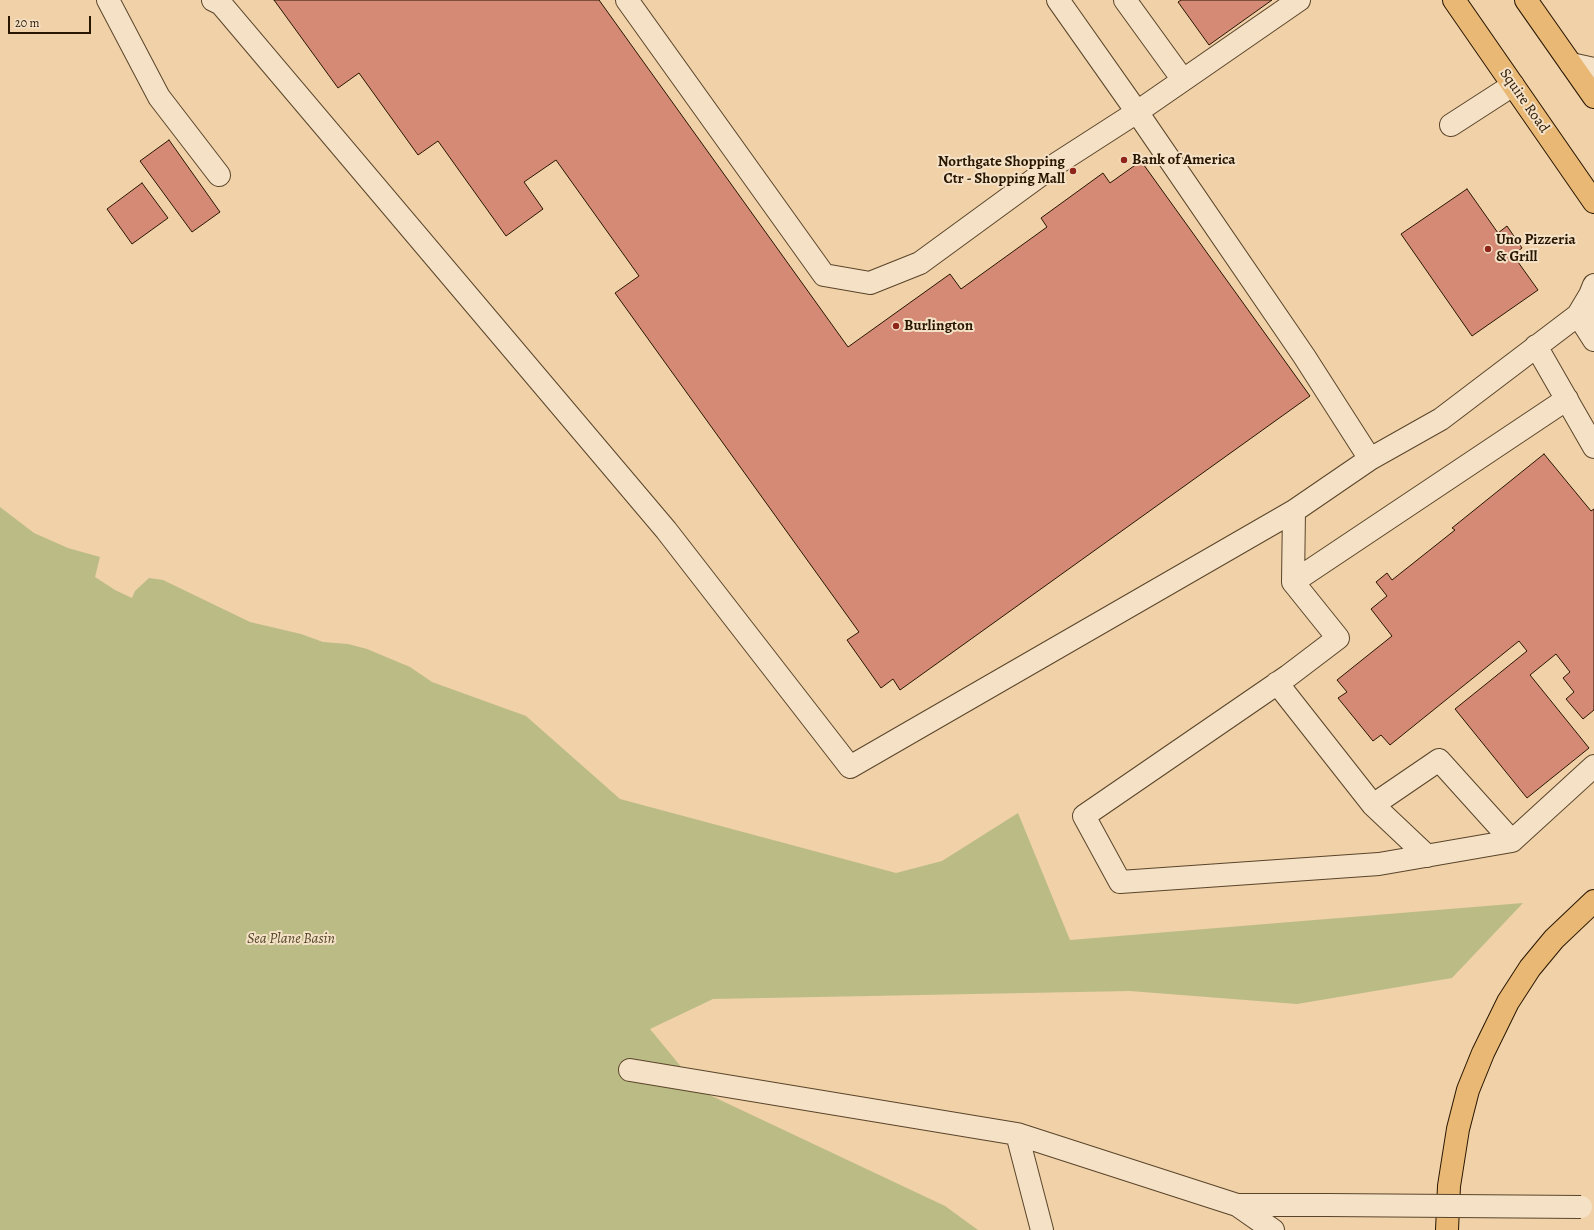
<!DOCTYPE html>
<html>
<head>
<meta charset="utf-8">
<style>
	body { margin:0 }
	#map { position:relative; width:1594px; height:1230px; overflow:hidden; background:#f0d1a8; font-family:Alegreya,serif }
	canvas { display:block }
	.scale { position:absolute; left:8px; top:16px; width:83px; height:18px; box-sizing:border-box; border:2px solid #281600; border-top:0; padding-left:5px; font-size:12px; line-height:14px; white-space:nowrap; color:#281600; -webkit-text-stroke:3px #f5e1c6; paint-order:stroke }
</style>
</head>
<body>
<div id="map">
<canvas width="1594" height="1230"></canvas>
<div class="scale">20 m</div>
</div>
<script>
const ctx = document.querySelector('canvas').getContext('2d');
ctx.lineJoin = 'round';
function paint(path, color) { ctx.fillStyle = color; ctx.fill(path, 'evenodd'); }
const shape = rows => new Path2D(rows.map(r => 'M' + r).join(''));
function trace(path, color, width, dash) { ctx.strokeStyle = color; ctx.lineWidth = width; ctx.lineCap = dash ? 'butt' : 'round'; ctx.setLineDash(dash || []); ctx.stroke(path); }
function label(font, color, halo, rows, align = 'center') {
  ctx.font = font + ' Alegreya,serif'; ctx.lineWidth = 4; ctx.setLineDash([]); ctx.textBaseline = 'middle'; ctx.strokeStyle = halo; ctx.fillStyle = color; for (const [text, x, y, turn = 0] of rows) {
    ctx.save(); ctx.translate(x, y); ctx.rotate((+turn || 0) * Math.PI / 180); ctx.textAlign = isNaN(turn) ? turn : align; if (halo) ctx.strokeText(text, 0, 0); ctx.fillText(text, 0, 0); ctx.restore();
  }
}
paint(shape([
	[0,507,34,533,68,548,100,557,95,577,115,590,132,598,135,591,149,578,163,580,250,622,301,634,323,642,348,644,367,649,410,667,432,682,526,716,620,799,896,873,942,861,1018,813,1070,940,1523,903,1452,978,1297,1004,1130,991,713,999,650,1029,701,1091,945,1206,978,1230,0,1230]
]), '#bbbb86');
const building = shape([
	[274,0,599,0,848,347,950,274,961,289,1047,227,1041,218,1103,173,1110,183,1141,161,1310,396,900,690,893,679,881,688,847,640,859,632,615,293,639,276,556,160,524,182,543,209,506,236,438,141,418,155,359,73,338,88,274,0],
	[1181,0,1272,0,1209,45,1178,2,1181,0],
	[169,140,220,212,192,232,140,161,169,140],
	[142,183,168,218,132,244,107,209,142,183],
	[1467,189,1498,233,1507,226,1522,248,1513,255,1538,290,1472,336,1401,234,1467,189],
	[1544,454,1591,511,1594,509,1594,710,1583,719,1566,699,1574,692,1563,678,1570,672,1556,654,1530,675,1589,748,1527,798,1455,709,1527,651,1519,641,1390,745,1381,735,1373,741,1338,698,1347,692,1337,680,1392,636,1371,609,1387,596,1376,582,1387,573,1392,580,1455,530,1452,528,1544,454]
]);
paint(building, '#d58a75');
trace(building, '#281600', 1);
const minor = shape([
	[108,0,159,97,219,175],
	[213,0,221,4,666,530,850,767,1294,511],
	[627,0,824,275,870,283,920,263,1050,168,1137,112,1299,0],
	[1058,0,1137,112,1304,356,1370,459,1441,419,1578,315,1594,309],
	[1125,0,1183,80],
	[1571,64,1594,69],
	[1451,125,1513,85],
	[1578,315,1590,295,1594,285],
	[1578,315,1594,340],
	[1536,346,1594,447],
	[1370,459,1294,511,1293,582,1338,638,1288,676,1084,816,1120,882,1379,864,1512,841,1594,766],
	[1293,582,1567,399],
	[1277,683,1373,805,1427,856],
	[1373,805,1439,760,1512,841],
	[630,1070,1017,1134,1237,1205,1273,1230],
	[1017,1134,1042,1230],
	[1237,1205,1327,1205]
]);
const highway = shape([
	[1454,0,1594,202],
	[1526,0,1594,97],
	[1447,1230,1449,1186,1458,1129,1468,1090,1483,1053,1508,1002,1530,968,1554,939,1594,901]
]);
trace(minor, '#5a452a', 24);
trace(highway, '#281600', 24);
trace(minor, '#f5e1c6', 22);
trace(highway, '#e8b874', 22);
const minorBridge = shape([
	[1327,1205,1581,1207]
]);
trace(minorBridge, '#5a452a', 24, []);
trace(minorBridge, '#f5e1c6', 22);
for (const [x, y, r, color] of [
	[1124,160,4,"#8f2418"],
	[1073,171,4,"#8f2418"],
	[1488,249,4,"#8f2418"],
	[896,326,4,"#8f2418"]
]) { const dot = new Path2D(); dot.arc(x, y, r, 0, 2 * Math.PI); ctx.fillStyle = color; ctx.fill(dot); trace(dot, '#f5e1c6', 1.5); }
label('15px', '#281600', '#f5e1c6', [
	["Squire Road",1524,101,55]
]);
label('bold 15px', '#281600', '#f5e1c6', [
	["Bank of America",1132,160],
	["Northgate Shopping",1065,162,"right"],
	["Ctr - Shopping Mall",1065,179,"right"],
	["Uno Pizzeria",1496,240],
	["& Grill",1496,257],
	["Burlington",904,326]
], 'left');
label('italic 15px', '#544828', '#f5e1c6', [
	["Sea Plane Basin",291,939]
]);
</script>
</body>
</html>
